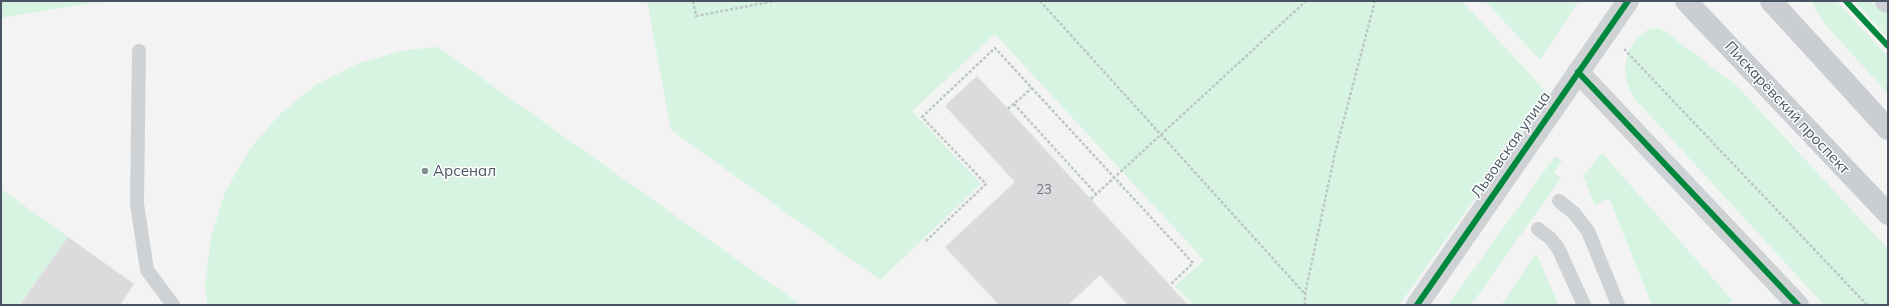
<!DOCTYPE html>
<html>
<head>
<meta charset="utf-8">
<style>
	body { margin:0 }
	#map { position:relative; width:1889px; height:306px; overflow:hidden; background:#f4f3f3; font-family:Mulish,sans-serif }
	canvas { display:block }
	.frame { position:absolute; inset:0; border:2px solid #485462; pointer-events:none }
</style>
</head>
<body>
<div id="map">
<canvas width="1889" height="306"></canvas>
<div class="frame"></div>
</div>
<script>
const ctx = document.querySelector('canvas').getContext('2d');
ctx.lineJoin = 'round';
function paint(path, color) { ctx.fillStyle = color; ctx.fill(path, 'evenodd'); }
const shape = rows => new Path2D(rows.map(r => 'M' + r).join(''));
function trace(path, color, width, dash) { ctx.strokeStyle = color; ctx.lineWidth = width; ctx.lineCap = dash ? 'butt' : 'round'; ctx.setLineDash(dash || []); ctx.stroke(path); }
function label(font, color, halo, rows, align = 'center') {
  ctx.font = font + ' Mulish,sans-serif'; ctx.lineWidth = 3; ctx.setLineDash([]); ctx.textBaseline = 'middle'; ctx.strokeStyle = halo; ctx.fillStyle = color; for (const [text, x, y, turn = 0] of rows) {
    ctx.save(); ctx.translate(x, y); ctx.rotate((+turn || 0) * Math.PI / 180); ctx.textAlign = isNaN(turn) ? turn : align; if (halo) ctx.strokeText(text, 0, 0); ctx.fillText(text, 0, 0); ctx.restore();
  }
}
paint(shape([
	[1,1,106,1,1,18],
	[647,1,1462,1,1549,95,1399,305,1193,305,1175,286,1204,260,995,34,912,111,981,184,880,280,671,130],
	[1485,1,1579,1,1540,60],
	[1811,1,1836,1,1888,56,1888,94,1824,23],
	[1854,1,1870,1,1888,13,1888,38],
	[1658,28,1667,33,1737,86,1888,249,1888,305,1824,305,1634,98,1627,83,1625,68,1629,49,1638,36,1649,29],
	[438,47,801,305,207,305,205,285,211,237,225,192,249,150,280,114,317,84,359,63,405,50],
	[1602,153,1733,301,1725,305,1652,305,1609,198,1595,205,1583,176],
	[1555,156,1562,161,1554,173,1561,178,1471,305,1448,305],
	[1,189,134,284,120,305,1,305],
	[1536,253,1558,303,1553,305,1501,305]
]), '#d7f4e3');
const building = shape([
	[977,76,1008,109,1188,305,1128,305,1100,275,1068,305,999,305,945,247,1015,182,945,106,977,76],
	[68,237,134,284,120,305,20,305,68,237]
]);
paint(building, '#dbdbdd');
trace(building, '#e5e5e6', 1);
trace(shape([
	[693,1,696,16,775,1],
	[1040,1,1305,294],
	[1624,49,1867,305],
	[1014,104,1096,194],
	[1008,109,1032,88],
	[1091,199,1306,1],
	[926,241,986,184,922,117,995,48,1193,263,1170,285],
	[1305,305,1305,294,1335,153,1375,1]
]), '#bbc8c5', 2.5, [3, 2]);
trace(shape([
	[139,51,137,204,147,270,173,305],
	[1559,201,1574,213,1588,231,1618,305],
	[1538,229,1550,238,1558,248,1584,305]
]), '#cfd2d4', 14);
trace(shape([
	[1886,1,1888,2],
	[1578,72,1798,305],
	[1417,305,1628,1]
]), '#cfd2d4', 22);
trace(shape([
	[1686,1,1888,214],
	[1771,1,1888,129]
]), '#caced2', 22);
trace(shape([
	[1846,1,1888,46],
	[1578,72,1798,305],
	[1417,305,1628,1]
]), '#00873e', 6);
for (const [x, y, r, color] of [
	[425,171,4,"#848c95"]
]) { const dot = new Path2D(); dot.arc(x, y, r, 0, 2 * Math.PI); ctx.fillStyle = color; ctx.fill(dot); trace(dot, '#fff', 1.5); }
label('13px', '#6e7782', null, [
	["23",1044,190]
]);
label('15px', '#485462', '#fff', [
	["Пискарёвский проспект",1787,108,47],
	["Львовская улица",1511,145,-55]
]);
label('15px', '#485462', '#fff', [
	["Арсенал",433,171]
], 'left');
</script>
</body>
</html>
